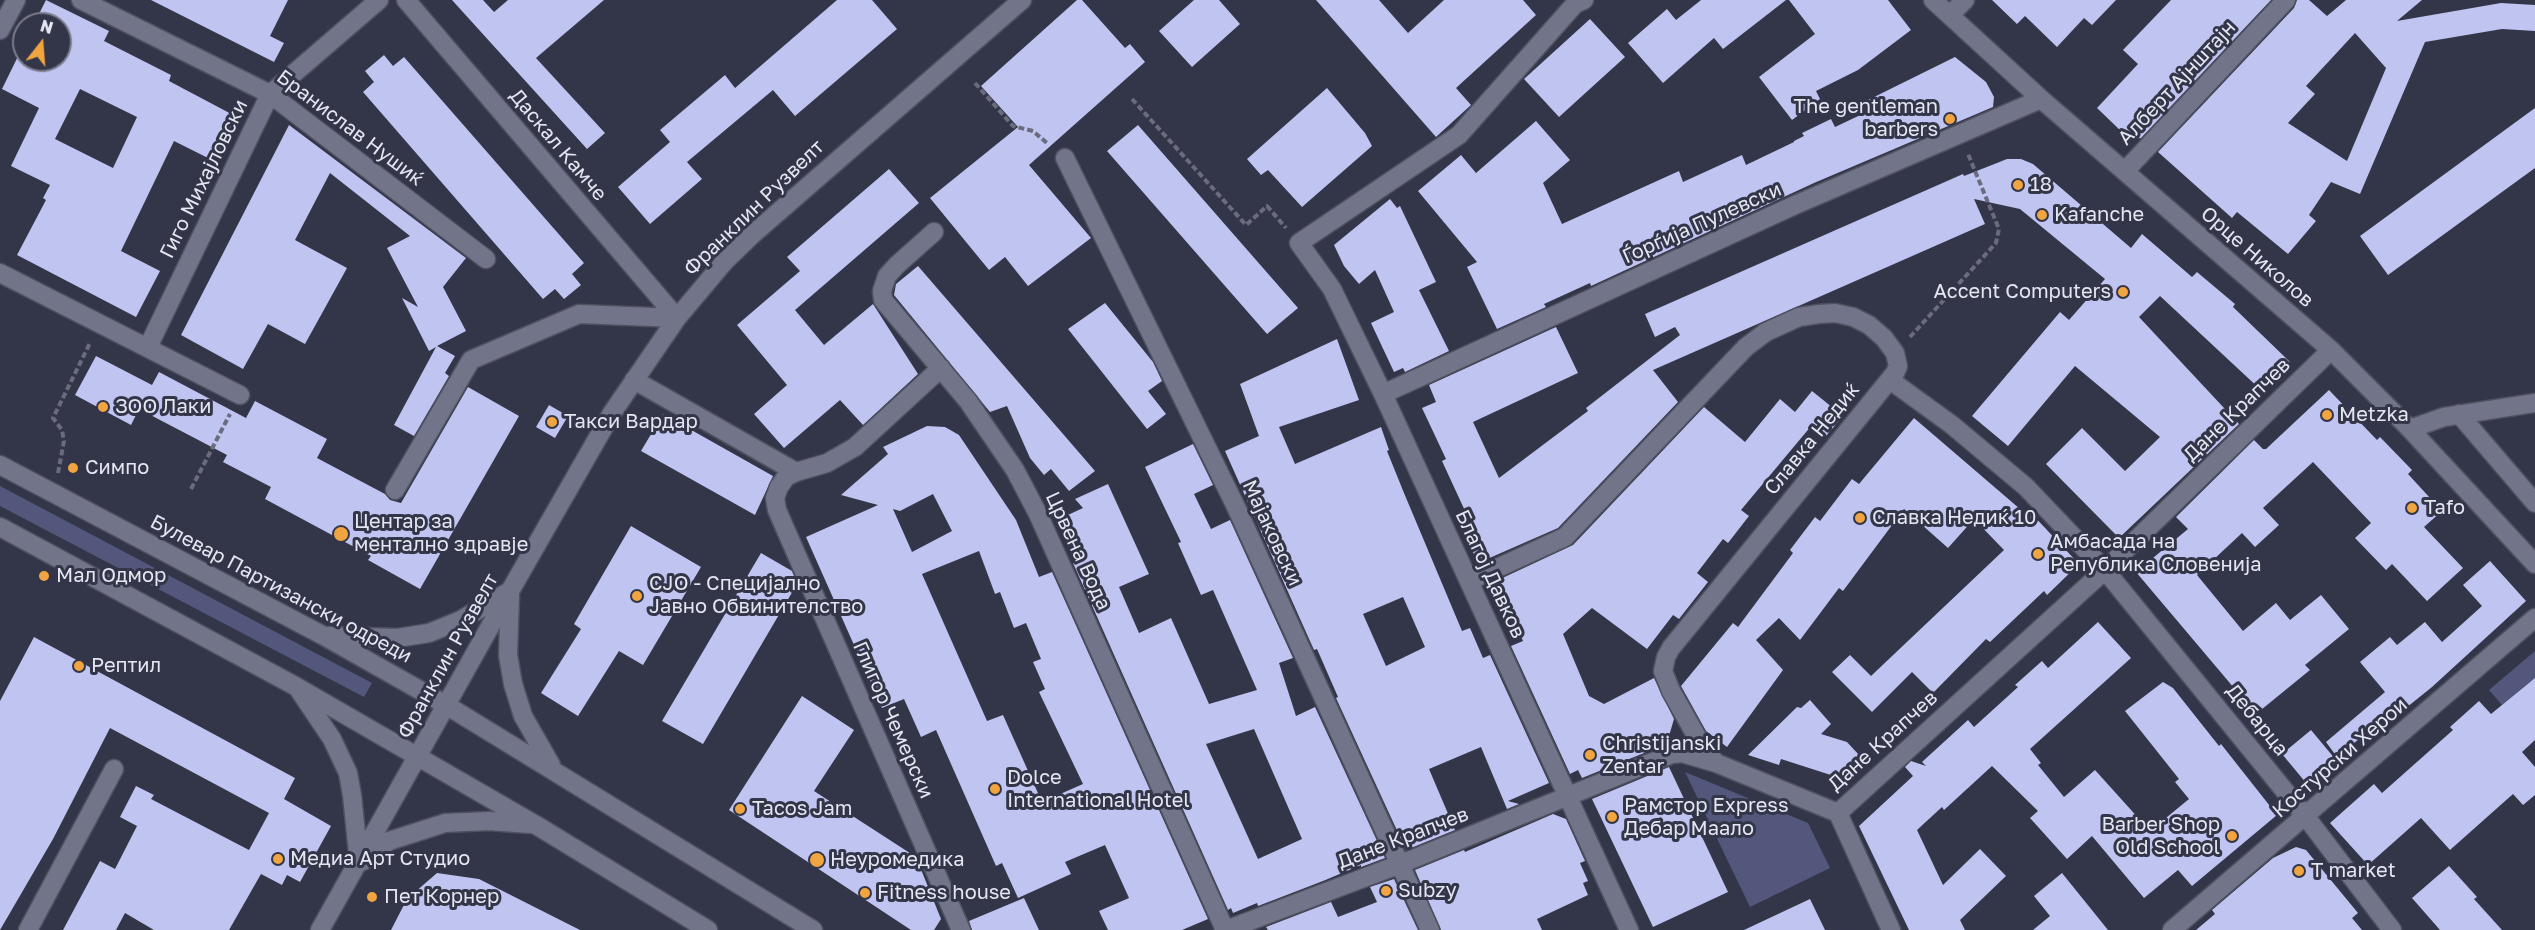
<!DOCTYPE html>
<html>
<head>
<meta charset="utf-8">
<style>
	body { margin:0 }
	#map { position:relative; width:2535px; height:930px; overflow:hidden; background:#333548; font-family:"Golos Text",sans-serif }
	canvas { display:block }
	.north { position:absolute; left:12px; top:12px; width:60px; height:60px; box-sizing:border-box; background:#333548; border:2px solid #7a7c8c; border-radius:50%; rotate:17deg; font-size:16px; font-weight:700; line-height:24px; text-align:center; color:#e4e6f2 }
	.north::after { content:''; display:block; margin:auto; width:21px; height:27px; background:#f1a540; clip-path:polygon(50% 0,100% 100%,50% 72%,0 100%) }
</style>
</head>
<body>
<div id="map">
<canvas width="2535" height="930"></canvas>
<div class="north">N</div>
</div>
<script>
const ctx = document.querySelector('canvas').getContext('2d');
ctx.lineJoin = 'round';
function paint(path, color) { ctx.fillStyle = color; ctx.fill(path, 'evenodd'); }
const shape = rows => new Path2D(rows.map(r => 'M' + r).join(''));
function trace(path, color, width, dash) { ctx.strokeStyle = color; ctx.lineWidth = width; ctx.lineCap = dash ? 'butt' : 'round'; ctx.setLineDash(dash || []); ctx.stroke(path); }
function label(font, color, halo, rows, align = 'center') {
  ctx.font = font + ' "Golos Text",sans-serif'; ctx.lineWidth = 6; ctx.setLineDash([]); ctx.textBaseline = 'middle'; ctx.strokeStyle = halo; ctx.fillStyle = color; for (const [text, x, y, turn = 0] of rows) {
    ctx.save(); ctx.translate(x, y); ctx.rotate((+turn || 0) * Math.PI / 180); ctx.textAlign = isNaN(turn) ? turn : align; if (halo) ctx.strokeText(text, 0, 0); ctx.fillText(text, 0, 0); ctx.restore();
  }
}
paint(shape([
	[0,486,372,683,364,697,0,506],
	[2535,651,2535,686,2531,681,2502,705,2489,690],
	[1685,772,1808,823,1830,868,1750,907]
]), '#54577c');
paint(shape([
	[46,0,109,31,104,41,171,75,169,81,237,117,214,161,174,141,121,251,160,271,136,317,17,255,46,200,43,198,50,185,11,166,39,108,2,89,24,44,24,60,60,60,60,24,34,24],
	[80,89,137,117,113,168,55,139],
	[151,0,288,0,270,36,284,43,274,62],
	[452,0,483,0,494,12,508,0,604,0,536,58,605,133,587,149],
	[837,0,872,0,897,29,795,116,773,90,687,162,702,179,650,224,618,187,670,142,660,130,725,75,735,88],
	[1077,0,1082,0,1125,48,1130,44,1145,62,1029,165,1091,238,1028,286,1005,257,989,270,930,198,1018,127,981,86],
	[1194,0,1219,0,1240,24,1192,67,1159,31],
	[1316,0,1379,0,1408,33,1444,0,1523,0,1536,15,1456,88,1471,105,1436,137],
	[1701,0,1786,0,1723,49,1714,38,1663,83,1628,43,1667,9,1676,20],
	[1789,0,1888,0,1911,30,1858,70,1816,91,1820,99,1792,120,1759,77,1815,34],
	[1992,0,2116,0,2092,25,2084,18,2057,47,2025,16,2017,24],
	[2171,0,2271,0,2141,138,2133,139,2123,133,2097,108,2138,64,2123,50],
	[2297,0,2309,0,2327,16,2346,0,2422,0,2397,21,2501,3,2535,5,2535,31,2502,29,2425,42,2360,194,2331,182,2309,215,2316,221,2288,254,2237,212,2232,218,2158,152,2294,8],
	[2355,33,2386,68,2347,161,2288,123,2315,94,2306,86],
	[1590,19,1625,57,1559,117,1524,79],
	[384,55,393,66,404,57,584,263,572,274,581,285,564,299,555,289,543,299,363,92,374,82,365,71],
	[1955,57,1986,82,1994,97,1993,107,1814,183,1591,286,1590,283,1544,304,1546,307,1497,329,1467,267,1477,262,1418,191,1461,155,1476,173,1536,121,1570,160,1543,183,1562,224,1679,171,1683,182,1742,155,1746,165,1794,142,1794,141,1804,136,1802,133,1831,119,1835,127,1873,109,1868,100],
	[1327,88,1365,133,1372,146,1302,207,1268,170,1261,175,1247,159],
	[2535,108,2535,168,2388,275,2360,236],
	[289,125,466,258,443,287,466,331,437,346,455,356,445,373,449,376,414,436,394,425,436,347,429,351,402,298,418,307,387,248,410,236,330,173,295,240,347,268,305,344,268,324,243,369,181,335],
	[1138,125,1298,308,1267,334,1107,151],
	[2007,159,2021,159,2033,164,2131,248,2142,234,2192,277,2197,272,2235,304,2233,307,2290,362,2262,391,2160,296,2139,317,2239,424,2119,538,2046,464,2082,428,2125,471,2160,437,2075,366,2008,446,1972,416,2060,312,2069,320,2105,279,2020,209,1974,199,1985,224,1653,370,1678,402,1558,528,1478,563,1457,517,1466,513,1442,461,1446,459,1422,408,1436,402,1429,385,1556,327,1578,373,1473,422,1499,478,1588,411,1586,408,1680,335,1675,327,1655,337,1645,314,1963,174,1964,176],
	[889,169,919,203,795,310,824,345,873,304,918,374,863,425,840,400,784,448,754,414,787,385,737,325,800,271,787,257],
	[1390,199,1397,208,1400,206,1436,282,1419,290,1449,351,1405,372,1403,368,1394,372,1371,323,1394,312,1375,270,1359,284,1344,266,1334,245],
	[918,266,1095,471,1069,491,1051,469,1044,475,1030,458,1007,406,990,412,894,295,896,284],
	[1105,303,1153,362,1162,381,1148,391,1166,414,1147,429,1068,329],
	[1337,339,1359,400,1279,427,1295,464,1381,427,1389,450,1387,451,1404,493,1462,631,1470,628,1483,658,1490,655,1549,783,1508,801,1519,804,1507,809,1481,747,1429,769,1455,830,1406,850,1336,698,1338,697,1317,649,1314,650,1225,451,1259,436,1240,384],
	[1403,597,1425,647,1386,666,1363,614],
	[96,356,152,385,159,372,246,418,255,401,327,439,317,458,385,494,390,500,401,503,468,387,519,416,420,589,368,560,371,556,265,499,271,487,223,462,227,455,139,409,131,425,75,395],
	[2329,390,2377,440,2380,437,2412,470,2408,474,2442,511,2424,527,2463,568,2427,601,2392,564,2386,570,2355,538,2371,523,2313,462,2263,508,2279,525,2255,547,2242,533,2197,575,2243,631,2276,603,2290,620,2321,595,2349,629,2305,665,2310,670,2256,714,2136,572,2188,529,2176,517,2254,440,2263,449,2266,449],
	[1812,391,1843,416,1826,436,1812,425,1741,510,1749,516,1728,543,1723,539,1697,573,1708,582,1679,619,1673,615,1647,649,1592,608,1563,634,1589,696,1604,704,1654,678,1674,719,1669,736,1657,743,1659,747,1582,778,1578,770,1570,774,1511,646,1523,641,1496,581,1573,545,1704,407,1745,442,1780,399,1795,412],
	[549,405,568,416,555,438,536,427],
	[663,414,773,476,755,515,641,451],
	[1914,418,2027,515,2030,512,2079,564,2047,595,2044,591,1990,642,1986,639,1933,693,1912,672,1872,712,1832,672,1850,655,1871,676,2004,550,1974,519,1948,548,1904,509,1843,591,1839,588,1800,640,1779,618,1756,640,1783,670,1727,747,1706,731,1681,686,1733,623,1738,627,1793,553,1790,550,1815,517,1820,521,1852,479,1859,484],
	[927,426,945,427,959,435,1016,520,1039,577,1052,572,1208,919,1182,930,1108,930,1099,911,1129,898,1105,845,1065,862,1071,874,1018,898,1002,863,996,866,936,730,921,737,904,699,882,708,806,537,878,505,841,495,888,454,883,447],
	[933,494,952,531,912,552,893,509,900,511],
	[979,551,995,594,1000,592,1014,628,1026,623,1041,659,1033,662,1045,689,1039,692,1083,784,1042,802,1003,715,987,721,922,574],
	[1193,444,1213,485,1194,494,1211,529,1230,520,1293,658,1279,663,1296,716,1315,707,1385,858,1361,867,1361,865,1323,881,1258,906,1257,903,1233,913,1231,908,1228,910,1073,563,1076,562,1057,520,1083,508,1075,499,1108,484,1149,574,1119,587,1139,633,1171,618,1209,704,1257,690,1213,590,1201,595,1178,543,1181,542,1145,467],
	[1254,729,1302,839,1258,859,1206,744],
	[631,526,701,567,643,665,619,651,578,716,541,693,581,629,574,624],
	[761,553,792,571,797,584,703,744,662,721],
	[2490,561,2526,601,2432,687,2401,712,2398,707,2337,757,2326,742,2385,692,2360,662,2390,637,2397,645,2425,622,2442,642,2482,606,2463,585],
	[2098,622,2131,658,2030,749,2041,763,2038,765,2064,797,2095,770,2150,831,2189,799,2175,782,2179,779,2125,711,2163,682,2173,688,2219,746,2221,744,2277,815,2192,886,2178,870,2144,898,2092,836,2067,859,2030,818,2038,811,1992,766,1944,810,1942,807,1917,830,1943,885,1980,849,2006,876,1960,920,1965,930,1909,930,1859,826,1913,776,1905,767,1911,761,1926,766,1922,762,1968,720,1974,727,2018,687,2015,685,2042,661,2048,668],
	[34,637,295,778,284,799,331,826,300,882,287,875,282,885,261,874,229,930,154,930,125,913,116,930,63,930,100,861,115,869,137,826,120,817,136,786,154,795,151,799,249,850,269,813,110,728,53,839,0,930,0,701],
	[2535,678,2535,740,2522,752,2535,767,2535,795,2523,805,2513,794,2450,850,2421,818,2368,865,2330,823,2374,784,2382,793,2453,730,2450,727,2479,701,2491,714],
	[802,696,854,730,814,791,916,857,941,919,934,930,911,930,729,810],
	[1810,700,1831,724,1821,734,1847,742,1860,756,1837,777,1781,759,1779,765,1748,755,1797,707,1801,708],
	[2311,730,2336,760,2307,784,2282,754],
	[1669,767,1728,892,1653,927,1592,799],
	[1553,814,1566,819,1585,861,1580,863,1588,881,1583,883,1588,895,1537,919,1542,930,1441,930,1415,870,1464,850,1465,852],
	[2296,847,2306,850,2358,913,2352,918,2362,930,2196,930,2215,914,2212,910,2273,858],
	[2449,866,2477,897,2474,899,2502,930,2440,930,2412,898],
	[437,873,479,879,580,930,391,930,407,899],
	[2062,873,2108,930,2033,930,2050,916,2034,896],
	[1394,879,1418,930,1268,930,1266,927,1331,902,1338,917,1377,902,1370,887],
	[1024,898,1039,930,972,930,969,921],
	[1810,899,1825,930,1744,930]
]), '#c0c4f0');
const minor = shape([
	[81,0,270,94,486,259],
	[406,0,677,318],
	[1584,0,1575,4,1459,135,1299,243,1332,289,1383,394,1629,930],
	[1933,0,2041,99,2331,350,2410,429,2535,564],
	[1950,15,1965,0],
	[0,30,16,0],
	[1065,158,1236,507,1430,930],
	[2125,171,2286,0],
	[934,232,897,265,887,276,882,291,883,300,968,401,1015,470,1038,514,1225,930],
	[0,273,240,395],
	[148,347,270,94,379,0],
	[634,380,796,472,786,477,779,487,775,498,777,510,961,930],
	[1890,380,1952,425,2026,487,2105,570,2306,817,2392,930],
	[1383,394,1795,205,2041,99],
	[2459,414,2535,503],
	[2410,429,2444,417,2535,403],
	[0,465,324,636,446,705,813,930],
	[796,472,827,463,855,447,941,368],
	[395,490,471,360,579,314,677,318],
	[0,527,297,687,536,825,708,930],
	[1469,581,1565,537,1746,347,1766,332,1799,317,1819,314,1835,313,1853,317,1869,325,1884,338,1895,353,1898,366,1895,373,1671,648,1666,657,1663,671,1671,691,1702,746,1716,763],
	[510,595,508,655,513,684,523,716,551,765],
	[328,636,397,638,429,633,461,620,508,592],
	[299,690,332,739,348,773,352,795,359,863],
	[1838,813,2105,570,2331,350],
	[1838,813,1891,930],
	[363,861,389,841,445,823,489,821,530,824],
	[28,930,114,769],
	[320,930,510,591,612,413,677,318,725,261,753,234,1022,0],
	[1226,930,1398,865,1672,754,1682,753,1716,763,1838,813],
	[2172,930,2535,618]
]);
trace(minor, '#4f5161', 21);
trace(shape([
	[975,83,1013,126,1033,131,1048,144],
	[1132,99,1246,225,1267,206,1286,228],
	[1910,337,1996,243,1999,229,1968,154],
	[58,473,64,441,62,430,53,418,90,343],
	[191,489,230,414]
]), '#6a6c7d', 4, [6, 3]);
trace(minor, '#72748a', 18);
for (const [x, y, r, color] of [
	[1950,119,6,"#f1a540"],
	[2018,185,6,"#f1a540"],
	[2042,215,6,"#f1a540"],
	[2123,292,6,"#f1a540"],
	[103,407,6,"#f1a540"],
	[2327,415,6,"#f1a540"],
	[552,422,6,"#f1a540"],
	[73,468,6,"#f1a540"],
	[2412,508,6,"#f1a540"],
	[1860,518,6,"#f1a540"],
	[341,534,8,"#f1a540"],
	[2038,554,6,"#f1a540"],
	[44,576,6,"#f1a540"],
	[637,596,6,"#f1a540"],
	[79,666,6,"#f1a540"],
	[1590,755,6,"#f1a540"],
	[995,789,6,"#f1a540"],
	[740,809,6,"#f1a540"],
	[1612,817,6,"#f1a540"],
	[2232,836,6,"#f1a540"],
	[278,859,6,"#f1a540"],
	[817,860,8,"#f1a540"],
	[2299,871,6,"#f1a540"],
	[1386,891,6,"#f1a540"],
	[865,893,6,"#f1a540"],
	[372,897,6,"#f1a540"]
]) { const dot = new Path2D(); dot.arc(x, y, r, 0, 2 * Math.PI); ctx.fillStyle = color; ctx.fill(dot); trace(dot, '#333548', 2); }
label('20px', '#e4e6f2', '#333548', [
	["Алберт Ајнштајн",2177,83,-47],
	["Бранислав Нушиќ",350,128,37],
	["Даскал Камче",558,145,50],
	["Гиго Михајловски",204,179,-64],
	["Франклин Рузвелт",754,208,-44],
	["Ѓорѓиja Пулевски",1702,223,-24],
	["Орце Николов",2257,257,41],
	["Дане Крапчев",2237,410,-44],
	["Славка Недиќ",1812,439,-51],
	["Мајаковски",1272,533,65],
	["Црвена Вода",1078,551,65],
	["Благој Давков",1490,574,65],
	["Булевар Партизански одреди",281,589,28],
	["Франклин Рузвелт",448,656,-61],
	["Глигор Чемерски",893,720,66],
	["Дебарца",2257,720,51],
	["Дане Крапчев",1883,741,-42],
	["Костурски Херои",2340,758,-41],
	["Дане Крапчев",1403,838,-21]
]);
label('20px', '#e4e6f2', '#333548', [
	["The gentleman",1938,107,"right"],
	["barbers",1938,130,"right"],
	["18",2030,185],
	["Kafanche",2054,215],
	["Accent Computers",2111,292,"right"],
	["ЗОО Лаки",115,407],
	["Metzka",2339,415],
	["Такси Вардар",564,422],
	["Симпо",85,468],
	["Tafo",2424,508],
	["Славка Недиќ 10",1872,518],
	["Центар за",354,522],
	["ментално здравје",354,545],
	["Амбасада на",2050,542],
	["Република Словенија",2050,565],
	["Мал Одмор",56,576],
	["СЈО - Специјално",649,584],
	["Јавно Обвинителство",649,607],
	["Рептил",91,666],
	["Christijanski",1602,744],
	["Zentar",1602,767],
	["Dolce",1007,778],
	["International Hotel",1007,801],
	["Рамстор Express",1624,806],
	["Дебар Маало",1624,829],
	["Tacos Jam",752,809],
	["Barber Shop",2220,825,"right"],
	["Old School",2220,848,"right"],
	["Медиа Арт Студио",290,859],
	["Неуромедика",830,860],
	["T market",2311,871],
	["Subzy",1398,891],
	["Fitness house",877,893],
	["Пет Корнер",384,897]
], 'left');
</script>
</body>
</html>
